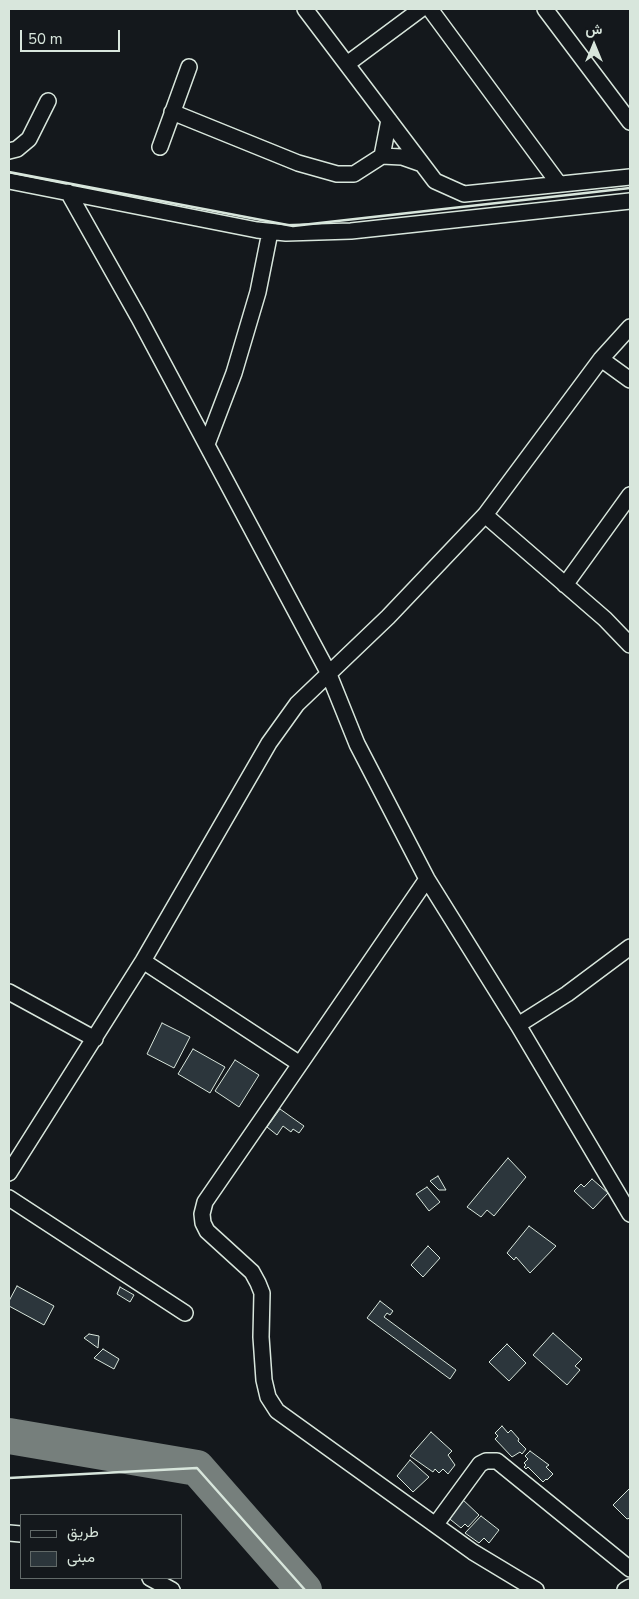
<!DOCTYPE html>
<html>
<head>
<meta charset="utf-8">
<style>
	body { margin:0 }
	#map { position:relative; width:639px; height:1599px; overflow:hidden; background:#14181c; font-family:"Nunito Sans",Vazirmatn,sans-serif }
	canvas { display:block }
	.frame { position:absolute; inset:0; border:10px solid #d8e6dc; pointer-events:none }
	.legend { position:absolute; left:20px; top:1514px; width:162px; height:65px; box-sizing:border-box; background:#14181c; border:1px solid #626a69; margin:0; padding:6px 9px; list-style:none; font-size:15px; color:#d8e6dc }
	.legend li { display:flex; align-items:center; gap:10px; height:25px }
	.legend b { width:25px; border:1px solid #626a69 }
	.north { position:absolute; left:569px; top:20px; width:50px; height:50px; -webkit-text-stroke:4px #14181c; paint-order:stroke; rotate:0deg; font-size:14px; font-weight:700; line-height:20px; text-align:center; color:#d8e6dc }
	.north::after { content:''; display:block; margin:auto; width:18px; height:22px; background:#d8e6dc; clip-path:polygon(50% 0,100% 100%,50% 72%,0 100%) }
	.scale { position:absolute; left:20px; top:30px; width:100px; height:22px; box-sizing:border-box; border:2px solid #d8e6dc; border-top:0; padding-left:6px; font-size:15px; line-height:18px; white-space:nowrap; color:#d8e6dc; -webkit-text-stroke:4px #14181c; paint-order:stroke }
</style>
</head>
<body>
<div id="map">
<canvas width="639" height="1599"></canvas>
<div class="frame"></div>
<ul class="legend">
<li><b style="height:6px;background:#14181c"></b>طريق</li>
<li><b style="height:14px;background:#2c363c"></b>مبنى</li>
</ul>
<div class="north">ش</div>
<div class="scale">50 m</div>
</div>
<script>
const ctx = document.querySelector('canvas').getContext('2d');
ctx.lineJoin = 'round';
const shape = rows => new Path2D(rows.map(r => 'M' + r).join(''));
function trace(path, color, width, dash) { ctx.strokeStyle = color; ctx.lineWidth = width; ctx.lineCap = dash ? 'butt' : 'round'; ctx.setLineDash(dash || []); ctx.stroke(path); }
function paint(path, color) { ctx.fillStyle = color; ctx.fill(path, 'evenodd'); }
trace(shape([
	[9,1436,197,1468,304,1590]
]), '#767f7c', 36);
const building = shape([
	[162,1023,190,1037,174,1068,147,1054,162,1023],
	[193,1049,225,1067,210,1093,178,1074,193,1049],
	[235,1060,259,1075,239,1107,215,1091,235,1060],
	[280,1109,304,1126,299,1133,293,1129,291,1132,283,1126,277,1135,267,1127,280,1109],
	[508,1158,526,1177,494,1216,487,1210,481,1217,467,1207,508,1158],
	[438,1176,446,1190,439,1190,430,1181,438,1176],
	[592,1179,608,1193,593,1209,574,1191,581,1184,584,1187,592,1179],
	[427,1187,440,1202,429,1211,416,1194,427,1187],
	[529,1226,556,1246,530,1273,516,1257,514,1260,507,1253,529,1226],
	[428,1246,440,1258,423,1277,411,1265,428,1246],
	[17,1286,54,1306,44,1325,9,1306,9,1301,17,1286],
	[120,1287,134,1295,130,1302,117,1294,120,1287],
	[380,1301,393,1311,390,1315,387,1313,384,1317,456,1370,450,1379,367,1318,380,1301],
	[553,1333,582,1359,575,1366,580,1370,567,1385,533,1355,553,1333],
	[89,1334,99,1336,98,1348,84,1338,89,1334],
	[507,1344,526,1363,509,1381,489,1362,507,1344],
	[103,1349,119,1359,114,1369,94,1358,103,1349],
	[502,1426,508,1433,511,1430,519,1439,518,1441,526,1449,522,1454,520,1452,512,1457,495,1439,498,1436,495,1433,502,1426],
	[431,1432,452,1451,448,1455,455,1465,448,1474,443,1469,439,1473,435,1469,433,1472,410,1456,431,1432],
	[530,1451,549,1465,546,1467,553,1474,547,1480,546,1479,543,1482,528,1467,526,1469,524,1467,526,1465,524,1463,528,1459,525,1456,530,1451],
	[410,1460,429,1477,413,1492,397,1476,410,1460],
	[630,1488,630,1518,627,1519,613,1505,630,1488],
	[461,1498,479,1515,468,1527,465,1524,461,1528,446,1516,461,1498],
	[481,1516,499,1530,489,1543,484,1538,479,1543,465,1533,481,1516]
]);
paint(building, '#2c363c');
trace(building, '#d8e6dc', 1);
const minor = shape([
	[305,9,435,181,464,194,630,177],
	[430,9,559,184],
	[545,9,630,122],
	[347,64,421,9],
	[172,112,298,163,337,174,354,174,382,156,389,120],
	[160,147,189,67],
	[9,151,17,149,29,139,48,101],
	[382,156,402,157,422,164],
	[9,181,257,230,286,233,351,231,630,201],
	[68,192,139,318,328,672,357,744,427,879,518,1025,630,1214],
	[601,359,630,380],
	[207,444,234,373,258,292,270,232],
	[485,515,605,619,630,645],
	[565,585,630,495],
	[143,961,300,1064,427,879],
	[9,992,95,1039],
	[518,1025,567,994,630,947],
	[300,1064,205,1202,202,1214,203,1223,207,1231,252,1272,258,1283,262,1293,261,1337,264,1380,268,1397,277,1411,473,1552,536,1590],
	[9,1173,143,961,269,743,297,704,388,617,485,515,601,359,630,327],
	[9,1198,185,1313],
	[436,1524,480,1464,486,1461,497,1461,630,1569],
	[9,1533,21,1534],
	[150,1578,172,1590],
	[625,1590,630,1587]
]);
trace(minor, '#d8e6dc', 18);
trace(minor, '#14181c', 15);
trace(shape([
	[9,172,293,226,630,188],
	[9,1478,197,1468,305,1590]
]), '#d8e6dc', 2.5);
</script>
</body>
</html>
